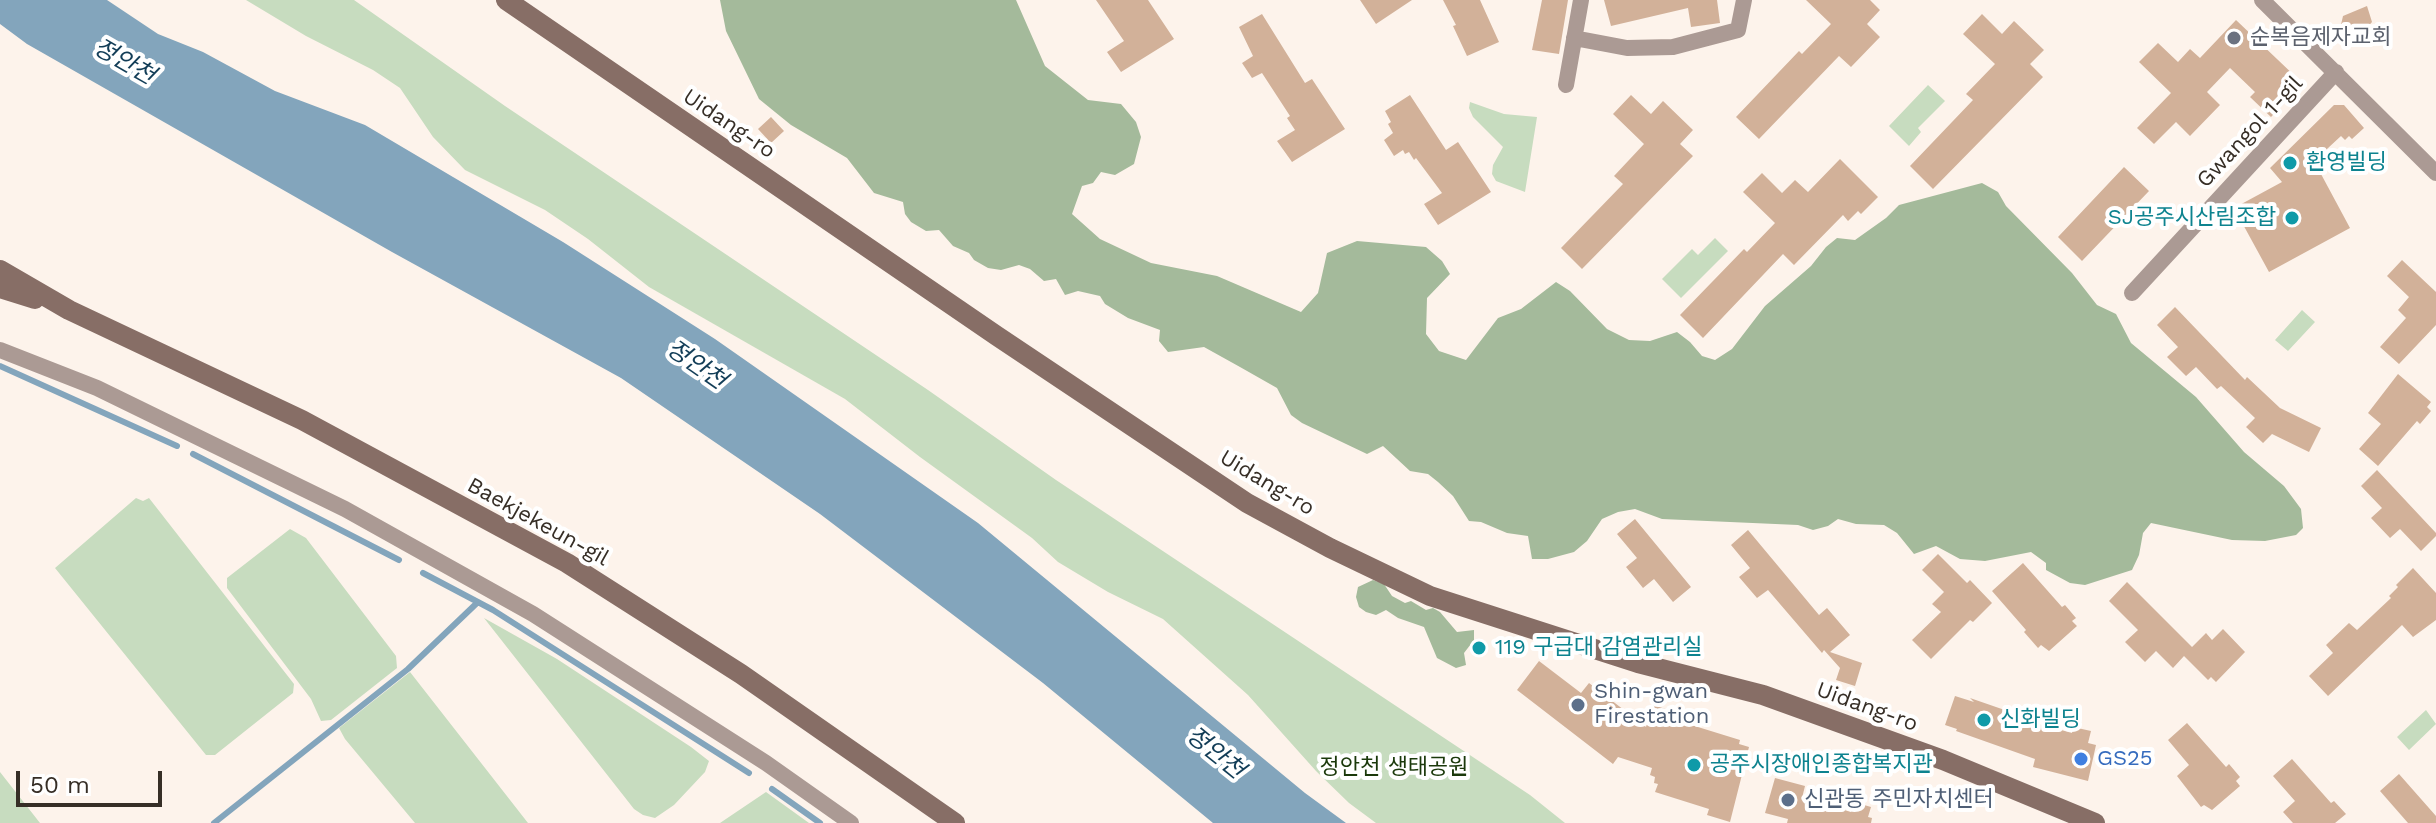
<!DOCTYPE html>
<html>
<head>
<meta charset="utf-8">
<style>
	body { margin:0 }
	#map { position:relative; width:2436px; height:823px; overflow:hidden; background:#fdf3eb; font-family:"Work Sans",sans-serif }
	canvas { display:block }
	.scale { position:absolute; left:16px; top:771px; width:146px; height:36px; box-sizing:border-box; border:4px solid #362e26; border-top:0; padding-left:10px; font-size:24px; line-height:28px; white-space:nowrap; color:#362e26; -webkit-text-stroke:6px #fff; paint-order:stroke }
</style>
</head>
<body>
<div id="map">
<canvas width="2436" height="823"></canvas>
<div class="scale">50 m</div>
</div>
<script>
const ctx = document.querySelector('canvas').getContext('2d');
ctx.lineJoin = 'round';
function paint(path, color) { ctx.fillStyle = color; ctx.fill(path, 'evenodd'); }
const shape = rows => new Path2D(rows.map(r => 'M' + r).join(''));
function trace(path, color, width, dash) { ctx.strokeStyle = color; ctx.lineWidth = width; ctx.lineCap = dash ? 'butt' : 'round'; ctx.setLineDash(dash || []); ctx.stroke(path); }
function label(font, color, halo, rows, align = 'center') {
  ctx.font = font + ' "Work Sans","Noto Sans KR",sans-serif'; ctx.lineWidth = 8; ctx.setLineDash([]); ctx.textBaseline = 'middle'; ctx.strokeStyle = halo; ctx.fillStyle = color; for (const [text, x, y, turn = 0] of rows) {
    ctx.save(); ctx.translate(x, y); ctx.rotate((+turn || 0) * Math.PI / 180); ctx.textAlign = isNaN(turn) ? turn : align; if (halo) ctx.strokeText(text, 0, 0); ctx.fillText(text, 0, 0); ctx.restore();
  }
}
paint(shape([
	[246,0,354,0,505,106,928,390,1056,480,1530,795,1565,823,1376,823,1349,803,1316,771,1248,695,1163,619,1108,592,1058,562,1032,538,920,457,845,399,649,287,588,239,545,210,465,170,433,137,400,88,373,70,306,36],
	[1928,85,1945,101,1918,128,1921,132,1909,146,1889,126],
	[1470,102,1504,114,1537,117,1525,192,1496,181,1492,174,1493,165,1503,147,1473,117,1469,108],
	[1715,238,1728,251,1681,298,1662,279,1692,249,1698,255],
	[2302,310,2315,322,2288,351,2275,340],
	[136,498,143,501,149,498,294,684,293,693,215,755,206,755,55,568],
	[290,529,306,538,396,656,397,668,331,720,321,721,311,699,227,588,227,578],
	[484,618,557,659,691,747,709,761,705,772,674,805,655,818,643,815,634,809],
	[410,672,528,823,415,823,345,739,339,728],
	[2426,710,2436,724,2409,750,2397,737],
	[0,772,40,823,0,823],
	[766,792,809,823,720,823]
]), '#c7dcbf');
paint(shape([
	[720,0,1016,0,1045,66,1088,100,1121,104,1136,122,1141,137,1134,164,1115,175,1101,172,1093,183,1082,186,1072,214,1100,239,1151,263,1217,276,1301,312,1318,293,1327,253,1357,241,1426,247,1442,261,1450,274,1427,298,1426,334,1439,351,1466,360,1498,318,1521,309,1556,282,1570,291,1607,329,1629,340,1650,341,1677,332,1690,342,1702,356,1715,360,1732,349,1765,306,1811,266,1826,247,1837,238,1855,240,1886,218,1899,205,1982,183,1998,192,2006,206,2072,273,2097,305,2116,314,2131,343,2196,397,2244,452,2284,486,2301,509,2303,528,2296,535,2265,541,2232,540,2151,523,2143,533,2139,555,2132,570,2085,585,2070,583,2046,570,2046,563,2031,552,1985,561,1960,559,1936,546,1914,554,1897,533,1884,525,1856,524,1838,519,1828,526,1813,530,1798,525,1662,519,1635,509,1618,512,1602,519,1587,541,1574,552,1548,559,1532,559,1528,536,1507,533,1481,522,1469,521,1453,496,1438,482,1428,474,1410,471,1383,446,1367,454,1302,423,1291,415,1277,388,1240,367,1204,347,1168,352,1159,341,1160,330,1128,318,1105,304,1100,296,1078,291,1065,295,1056,279,1044,281,1030,269,1019,265,1001,270,988,268,974,260,969,253,953,246,939,230,926,231,911,222,905,214,903,202,874,193,847,158,791,125,759,99,726,31],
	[1373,580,1384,584,1392,596,1405,603,1411,601,1426,610,1433,608,1440,612,1457,632,1474,630,1474,640,1464,653,1466,665,1456,668,1437,658,1424,627,1398,618,1386,610,1376,615,1366,612,1359,607,1356,597,1358,587]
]), '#a4ba9b');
paint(shape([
	[0,0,107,0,158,34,203,52,275,91,365,125,563,242,715,339,978,523,1305,793,1346,823,1213,823,1043,683,820,514,621,378,392,252,27,44,0,24]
]), '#83a5bc');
trace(shape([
	[0,366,177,446],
	[193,454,399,560],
	[423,573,493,610,749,773],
	[772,789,820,823],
	[214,823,408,669,478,602]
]), '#83a5bc', 6);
paint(shape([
	[1096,0,1148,0,1174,39,1121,72,1107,52,1124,41],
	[1360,0,1412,0,1376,24],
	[1443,0,1480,0,1499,42,1467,56,1453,26,1456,25],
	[1542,0,1568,0,1559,54,1532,50],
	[1604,0,1717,0,1720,23,1691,27,1688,8,1611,26],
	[1806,0,1870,0,1880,10,1867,24,1880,37,1851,67,1839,56,1759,139,1736,117,1799,51,1802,54,1831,24],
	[2367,6,2372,22,2353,43,2340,29,2343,16],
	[1262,14,1305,83,1312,79,1345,129,1292,162,1277,141,1295,130,1287,118,1290,116,1262,73,1252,78,1242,63,1253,56,1239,27],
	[1982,14,2002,34,2014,21,2044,50,2030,64,2043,77,1933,189,1910,166,1973,100,1966,94,1995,64,1963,34],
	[2236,20,2298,79,2298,89,2271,117,2250,97,2255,92,2230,68,2207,92,2220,105,2190,136,2176,122,2154,144,2137,128,2171,93,2139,62,2158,43,2178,62,2190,49,2200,58],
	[1410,95,1446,150,1458,142,1491,192,1438,225,1424,204,1442,193,1416,158,1414,160,1409,152,1405,154,1403,150,1394,156,1384,140,1393,133,1388,124,1391,122,1385,111],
	[1631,95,1651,114,1663,101,1693,130,1680,144,1693,156,1582,269,1561,248,1623,184,1614,176,1644,144,1613,114],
	[2334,105,2344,105,2364,128,2352,139,2349,136,2345,140,2341,136,2314,161,2350,228,2269,272,2234,208,2282,182,2270,168],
	[771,117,784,131,771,143,758,129],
	[1840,159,1878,197,1861,214,1858,211,1848,221,1843,215,1794,265,1783,254,1703,338,1680,315,1744,249,1747,252,1775,223,1743,192,1762,173,1782,193,1795,180,1808,192],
	[2124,167,2149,191,2082,261,2058,237],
	[2402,260,2436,292,2436,325,2399,364,2380,347,2406,318,2398,310,2409,297,2387,276],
	[2175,307,2245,380,2247,377,2280,408,2321,428,2309,452,2272,434,2263,443,2246,427,2255,418,2221,386,2217,389,2196,367,2186,376,2167,357,2178,347,2157,325],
	[2398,374,2431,402,2427,407,2431,411,2420,424,2417,421,2378,466,2359,449,2381,424,2368,413],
	[2377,470,2436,533,2436,536,2421,551,2400,529,2390,538,2371,518,2382,508,2361,486],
	[1635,519,1691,587,1673,602,1654,579,1643,588,1626,567,1637,558,1617,534],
	[1748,530,1819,615,1827,608,1850,635,1830,652,1862,663,1855,686,1836,680,1840,668,1824,650,1822,653,1768,590,1757,598,1739,577,1750,568,1731,545],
	[1938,554,1967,583,1970,580,1992,603,1973,622,1970,620,1931,659,1912,640,1941,612,1932,604,1944,592,1922,570],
	[2023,563,2062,607,2065,605,2076,618,2072,621,2077,626,2049,651,2041,645,2038,648,2024,632,2026,630,1992,591],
	[2413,568,2436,593,2436,620,2413,637,2402,625,2328,696,2309,676,2333,653,2326,645,2349,623,2357,630,2391,598,2389,596,2398,587,2396,585],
	[2127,582,2192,647,2206,633,2212,640,2223,629,2245,652,2216,682,2211,677,2208,680,2184,656,2173,668,2156,651,2145,662,2125,642,2138,630,2109,601],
	[1539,661,1581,693,1589,683,1646,727,1653,705,1675,712,1672,719,1740,740,1739,744,1749,747,1730,822,1707,815,1709,809,1655,792,1658,784,1654,783,1655,777,1650,775,1652,768,1618,757,1613,764,1517,690],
	[1955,696,1974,702,1970,698,2022,716,2021,719,2072,733,2073,727,2091,731,2088,743,2096,745,2088,781,2033,767,2035,759,1956,731,1957,729,1945,725],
	[2187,723,2226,767,2229,764,2240,777,2236,781,2240,786,2212,810,2204,805,2201,807,2177,776,2189,765,2168,740],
	[2292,759,2331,803,2334,801,2346,814,2335,823,2293,823,2283,812,2295,801,2273,776],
	[2399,774,2436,816,2436,823,2408,823,2380,791],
	[1775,778,1805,786,1802,798,1851,812,1854,802,1871,807,1868,817,1872,818,1871,823,1787,823,1788,819,1765,813]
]), '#d2b199');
trace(shape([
	[2262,0,2436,173],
	[1574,38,1627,48,1673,47,1738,30,1744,0],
	[1566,85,1581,0],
	[2132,293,2336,72],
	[0,350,97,388,345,509,533,614,766,763,851,823]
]), '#ab9a94', 16);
trace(shape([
	[506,0,997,336,1247,503,1330,548,1430,596,1638,663,1763,695,1943,760,2095,823],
	[0,270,69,310,302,420,567,563,741,674,955,823],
	[0,288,35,299]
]), '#876e66', 20);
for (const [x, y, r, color] of [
	[2234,38,8,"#6b7280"],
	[2290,163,8,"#0f9aa8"],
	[2292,218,8,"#0f9aa8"],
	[1479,648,8,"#0f9aa8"],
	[1578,705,8,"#5c6f8a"],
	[1984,720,8,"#0f9aa8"],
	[2081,759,8,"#3f7fe0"],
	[1694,765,8,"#0f9aa8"],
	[1788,800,8,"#5c6f8a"]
]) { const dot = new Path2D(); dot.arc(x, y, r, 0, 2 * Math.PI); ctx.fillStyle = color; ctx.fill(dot); trace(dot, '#fff', 3); }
label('22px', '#5b616d', '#fff', [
	["순복음제자교회",2250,38]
], 'left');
label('22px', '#362e26', '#fff', [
	["Uidang-ro",729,124,34],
	["Gwangol 1-gil",2250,132,-47],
	["Uidang-ro",1267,483,31],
	["Baekjekeun-gil",538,522,29],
	["Uidang-ro",1867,707,20]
]);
label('22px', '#0d838f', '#fff', [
	["환영빌딩",2306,163],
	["SJ공주시산림조합",2276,218,"right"],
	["119 구급대 감염관리실",1495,648],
	["신화빌딩",2000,720],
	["공주시장애인종합복지관",1710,765]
], 'left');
label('22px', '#4e5e75', '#fff', [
	["Shin-gwan",1594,692],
	["Firestation",1594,717],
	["신관동 주민자치센터",1804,800]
], 'left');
label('22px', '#366cbe', '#fff', [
	["GS25",2097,759]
], 'left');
label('22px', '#1b390b', '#fff', [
	["정안천 생태공원",1394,768]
]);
label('italic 24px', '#123d57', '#fff', [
	["정안천",124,62,30],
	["정안천",696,365,35],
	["정안천",1215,753,39]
]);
</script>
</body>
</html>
